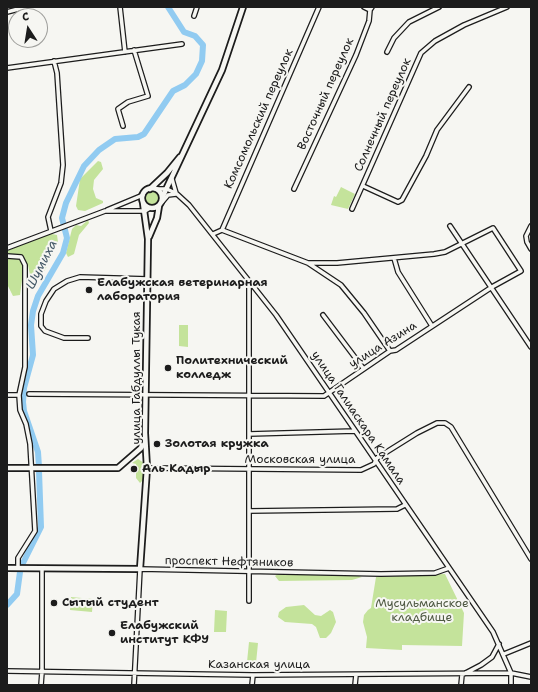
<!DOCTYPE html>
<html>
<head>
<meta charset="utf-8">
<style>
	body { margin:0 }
	#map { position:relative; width:538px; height:692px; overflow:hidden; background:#f6f6f2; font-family:"Shantell Sans",sans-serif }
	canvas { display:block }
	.frame { position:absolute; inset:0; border:8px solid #1c1c1c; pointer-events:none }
	.north { position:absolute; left:8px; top:8px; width:40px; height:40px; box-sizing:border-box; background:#f6f6f2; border:1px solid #9f9f9c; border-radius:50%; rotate:348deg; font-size:11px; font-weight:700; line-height:16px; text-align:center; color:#1c1c1c }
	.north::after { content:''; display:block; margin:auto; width:14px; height:18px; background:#1c1c1c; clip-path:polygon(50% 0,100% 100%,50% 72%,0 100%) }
</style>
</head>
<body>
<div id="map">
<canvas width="538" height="692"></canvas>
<div class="frame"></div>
<div class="north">С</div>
</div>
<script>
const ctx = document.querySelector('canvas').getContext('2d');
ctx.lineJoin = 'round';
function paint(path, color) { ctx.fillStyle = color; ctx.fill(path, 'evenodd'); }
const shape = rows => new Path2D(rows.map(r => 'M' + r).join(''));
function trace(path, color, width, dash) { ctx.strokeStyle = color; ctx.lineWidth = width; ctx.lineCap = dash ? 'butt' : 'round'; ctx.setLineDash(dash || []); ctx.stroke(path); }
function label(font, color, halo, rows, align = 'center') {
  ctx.font = font + ' "Shantell Sans",sans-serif'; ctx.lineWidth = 4; ctx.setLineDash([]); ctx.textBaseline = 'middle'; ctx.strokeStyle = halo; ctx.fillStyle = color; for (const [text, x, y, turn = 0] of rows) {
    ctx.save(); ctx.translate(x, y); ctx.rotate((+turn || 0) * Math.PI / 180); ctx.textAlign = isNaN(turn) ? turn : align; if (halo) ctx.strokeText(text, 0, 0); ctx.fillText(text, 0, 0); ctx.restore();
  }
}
paint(shape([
	[98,161,101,162,103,169,94,180,93,189,96,198,103,201,103,203,85,211,78,210,76,206,80,179],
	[341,187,355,194,348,209,331,205,334,196,336,197],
	'144 198a8 8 0 1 1 16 0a8 8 0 1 1-16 0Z',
	[88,220,89,223,79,235,74,254,68,257,66,253,72,229,76,225,81,226],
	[52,234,57,235,58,242,46,268,41,276,33,279,30,275,28,265,24,262,22,264,23,273,20,295,13,296,7,284,7,251,40,237],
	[179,325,188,325,188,347,179,346],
	[138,459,144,463,143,480,140,483,136,478,136,464,132,463],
	[278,574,355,575,362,577,352,580,279,581,275,576],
	[445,574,464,613,462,646,402,645,402,650,366,648,367,637,363,622,364,615,368,610,371,608,376,577],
	[71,597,93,599,92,612,70,610],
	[304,605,315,615,321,616,330,610,333,612,336,622,331,633,326,638,320,638,316,627,312,624,285,622,278,617,279,612,286,607],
	[215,610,227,611,226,632,214,632],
	[249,642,258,643,256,663,247,662]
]), '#c4e39b');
trace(shape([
	[39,467,38,452,24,411,23,402,24,388,33,355,31,325,33,311,38,296,63,253,67,238,62,218,66,203,84,166,99,150,115,139,138,137,144,134,173,91,185,85,196,74,202,61,203,45,195,36,184,32,168,7],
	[22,565,41,527,39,471],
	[7,605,17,594,20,572]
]), '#91cbf1', 6);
const minor = shape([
	[120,7,125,52],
	[364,7,370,10],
	[7,12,26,7],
	[194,16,197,7],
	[387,52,394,38,409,22,439,7],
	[7,68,182,44],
	[123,126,118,109,128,102,148,96,134,50],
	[172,179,176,193],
	[363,186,398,202,402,200,426,156,437,130,469,87],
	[155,189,167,189,177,194,189,205,276,315,493,632,511,673,511,685],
	[294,189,356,55,369,21,370,10,372,7],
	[162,202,168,195,176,194],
	[352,209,421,53,435,41,464,25,507,7],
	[107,210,143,195],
	[450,226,531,347],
	[531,226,526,236,527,242,531,249],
	[222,230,308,263,341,285,364,313,390,351],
	[51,231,48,217,61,183,63,165,57,73,54,61],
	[213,234,222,230,319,7],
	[7,248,105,211,145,211,150,208],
	[7,256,21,257,25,265,25,367,19,395,20,410,26,424,30,444,35,531,18,558,18,568],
	[394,258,398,272,432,326],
	[323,315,363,368],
	[88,338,64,338,45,331,41,326,41,314,46,301,54,289,67,281,80,277,148,279],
	[29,394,324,396,390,351,396,350,492,287,521,271,493,228,445,252,434,254,337,263,308,263],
	[7,395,19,395],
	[249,434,355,431],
	[147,468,361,470,374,464,377,458,417,433,437,423,445,423,451,427,531,559],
	[249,511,397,509,405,505],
	[249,601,249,281],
	[504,654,531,643],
	[7,671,253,675,511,673,531,677],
	[41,685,42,672,42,568],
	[134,685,140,569,381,574,435,573,449,568],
	[252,685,253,675],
	[355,685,356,675],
	[461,685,462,675,481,665,492,657,499,644]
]);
const major = shape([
	'142 198a10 10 0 1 1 20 0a10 10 0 1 1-20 0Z',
	[150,189,167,173,180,157],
	[162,198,222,70,243,7],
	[149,237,157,218,159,206],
	[7,468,118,468,141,448,144,439],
	[7,568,140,569,147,468,145,433,148,239,143,203]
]);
trace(minor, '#1c1c1c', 6);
trace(major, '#1c1c1c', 8);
trace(minor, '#f6f6f2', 3.5);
trace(major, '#f6f6f2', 4.5);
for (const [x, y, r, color] of [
	[89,290,4,"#1c1c1c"],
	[168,368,4,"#1c1c1c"],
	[157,444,4,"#1c1c1c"],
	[134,469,4,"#1c1c1c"],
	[54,603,4,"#1c1c1c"],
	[112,633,4,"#1c1c1c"]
]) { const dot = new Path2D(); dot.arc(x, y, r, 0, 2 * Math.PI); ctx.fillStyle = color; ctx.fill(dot); trace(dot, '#f6f6f2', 1.5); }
label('12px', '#1c1c1c', '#f6f6f2', [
	["Восточный переулок",326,94,-66],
	["Солнечный переулок",383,115,-66],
	["Комсомольский переулок",259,119,-66],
	["улица Азина",383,345,-32],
	["улица Габдуллы Тукая",137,378,-90],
	["улица Галиаскара Камала",358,418,56],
	["Московская улица",300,460],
	["проспект Нефтяников",229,562,1],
	["Казанская улица",259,665]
]);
label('bold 12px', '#1c1c1c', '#f6f6f2', [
	["Елабужская ветеринарная",97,283],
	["лаборатория",97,297],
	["Политехнический",176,361],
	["колледж",176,375],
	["Золотая кружка",165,444],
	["Аль Кадыр",142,469],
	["Сытый студент",62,603],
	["Елабужский",120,626],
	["институт КФУ",120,640]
], 'left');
label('12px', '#4e5842', '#f6f6f2', [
	["Мусульманское",422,604],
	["кладбище",422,618]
]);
label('italic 13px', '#455967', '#f6f6f2', [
	["Шумиха",42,265,-63]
]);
</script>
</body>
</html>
